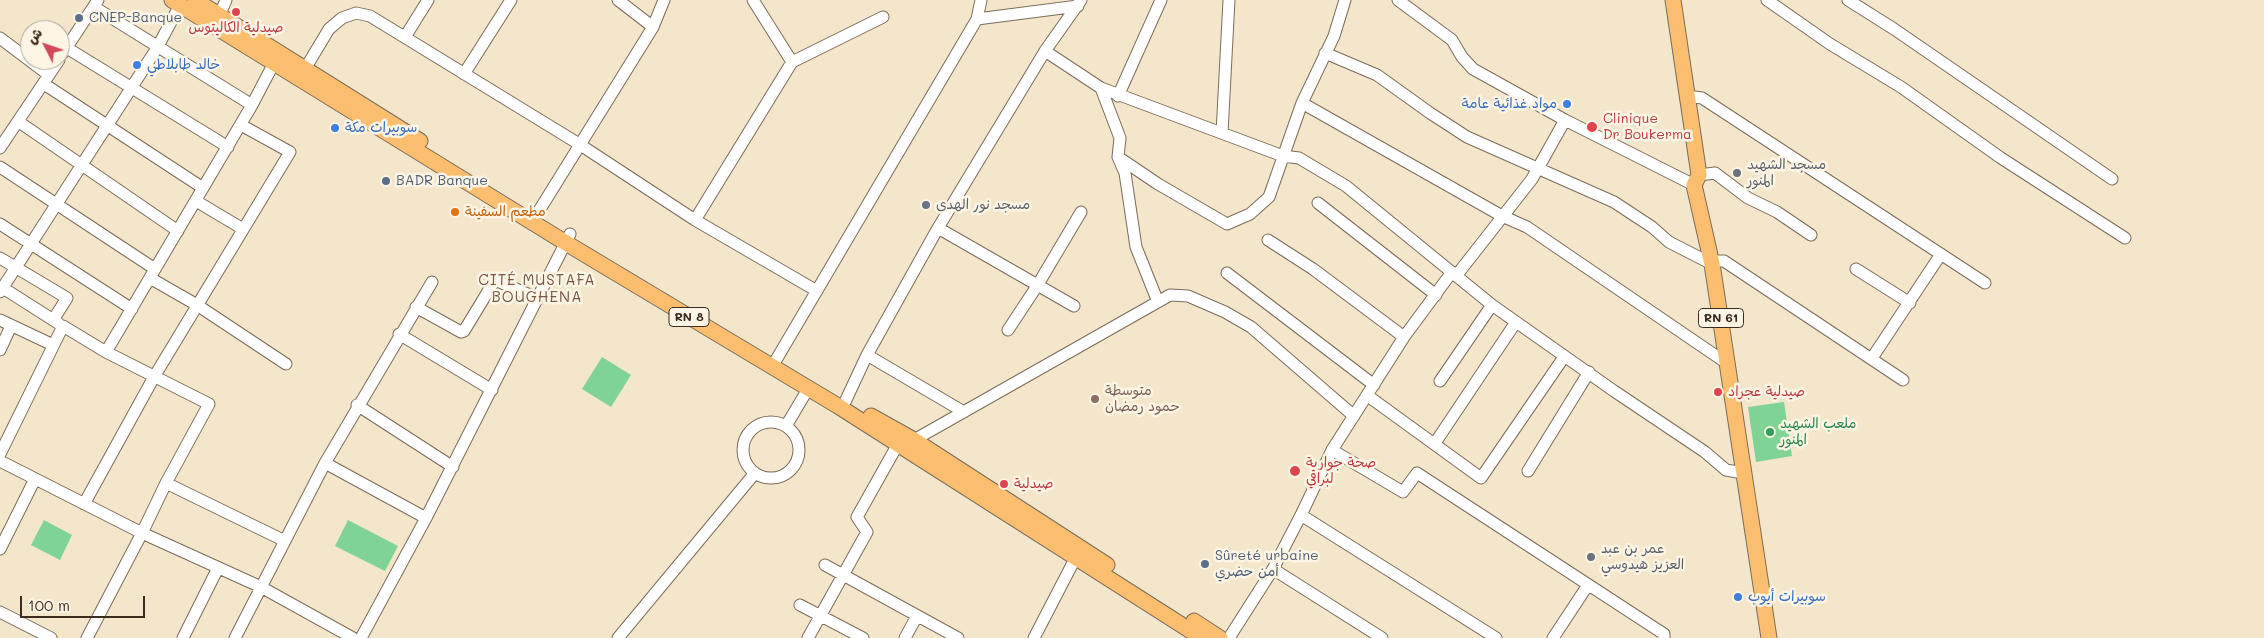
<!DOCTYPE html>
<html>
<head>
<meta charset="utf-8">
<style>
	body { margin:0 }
	#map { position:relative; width:2264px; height:638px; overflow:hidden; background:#f3e6cb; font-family:Mali,"Playpen Sans Arabic",sans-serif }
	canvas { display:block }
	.north { position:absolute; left:20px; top:20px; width:50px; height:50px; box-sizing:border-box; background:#fcf5e5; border:1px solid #afa495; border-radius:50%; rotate:311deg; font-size:14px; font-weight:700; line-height:20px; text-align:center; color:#3b2a1e }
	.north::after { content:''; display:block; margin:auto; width:18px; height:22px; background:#d1495b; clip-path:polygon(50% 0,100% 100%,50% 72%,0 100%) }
	.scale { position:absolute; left:20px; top:596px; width:125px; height:22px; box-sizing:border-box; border:2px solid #3b2a1e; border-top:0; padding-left:6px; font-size:15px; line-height:18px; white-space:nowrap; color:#3b2a1e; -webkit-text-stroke:4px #fcf5e5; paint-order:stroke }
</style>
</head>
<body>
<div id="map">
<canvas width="2264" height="638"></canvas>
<div class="north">ش</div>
<div class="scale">100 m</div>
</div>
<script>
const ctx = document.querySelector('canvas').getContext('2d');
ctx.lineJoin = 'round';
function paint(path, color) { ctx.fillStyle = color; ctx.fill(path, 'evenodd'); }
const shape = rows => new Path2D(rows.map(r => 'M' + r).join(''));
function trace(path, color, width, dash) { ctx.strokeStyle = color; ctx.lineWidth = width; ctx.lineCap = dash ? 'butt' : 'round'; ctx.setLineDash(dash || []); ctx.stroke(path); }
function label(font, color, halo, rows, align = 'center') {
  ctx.font = font + ' Mali,"Playpen Sans Arabic",sans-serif'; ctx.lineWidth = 5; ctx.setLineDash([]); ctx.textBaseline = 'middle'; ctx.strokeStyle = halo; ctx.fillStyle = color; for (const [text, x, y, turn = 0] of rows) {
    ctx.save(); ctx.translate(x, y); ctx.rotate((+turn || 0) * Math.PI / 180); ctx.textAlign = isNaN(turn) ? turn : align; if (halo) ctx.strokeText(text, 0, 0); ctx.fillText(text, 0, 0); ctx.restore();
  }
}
paint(shape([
	[602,357,631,375,611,407,582,389],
	[1784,402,1792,456,1756,462,1748,407],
	[44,520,72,535,60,560,31,545],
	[348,520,398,546,385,571,335,546]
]), '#7fd395');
const minor = shape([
	[618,0,653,27],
	[1398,0,1452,40,1462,57,1473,69,1565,120,1694,185],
	[1767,0,1830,44,1901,87,2001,158,2125,238],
	[1848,0,1894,29,2112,179],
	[94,7,252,105],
	[977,19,1078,6],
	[217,21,226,0],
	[405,37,428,0],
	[0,38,49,75],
	[67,48,228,147],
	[1045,51,1101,88,1283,156,1299,158,1346,186,1492,305,1614,391,1705,452,1726,470,1743,473],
	[63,53,98,0],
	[1325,53,1377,75,1430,113,1467,137,1614,202,1652,227,1669,242,1712,264],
	[792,62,883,17],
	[305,69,329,29,342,18,356,13,370,16,579,144,695,220,817,291],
	[464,74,511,0],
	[44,84,203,188],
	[1101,88,1120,138,1118,157,1125,173,1136,247,1158,302],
	[1118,96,1161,0],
	[1687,96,1702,98,1985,283],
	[1302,103,1502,216,1527,227,1728,364],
	[19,122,178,231],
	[1222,133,1229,0],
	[0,148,59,60],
	[1118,157,1158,184,1227,224,1250,214,1269,197,1302,103,1334,36,1345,0],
	[0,167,155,269],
	[1699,175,1715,173,1748,198,1777,212,1811,235],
	[196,201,243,229],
	[1318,203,1436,295],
	[537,214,653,27,664,0],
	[695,220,792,62,753,0],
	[0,224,132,309],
	[938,228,1074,306],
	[1268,240,1313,269,1404,337],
	[0,258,67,298,53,320],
	[1712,261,1724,261,1903,380],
	[1856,269,1910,303],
	[1227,273,1374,385],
	[1456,276,1532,179,1565,120],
	[150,278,197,305,286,364],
	[3,288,58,323],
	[0,292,157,48,180,5],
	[416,307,461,332,464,331,495,280,537,298],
	[0,320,53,345],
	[1008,330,1037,286,1081,212],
	[399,334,492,390],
	[0,350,11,326],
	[106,352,252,105,274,63],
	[867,355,964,412],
	[1872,358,1941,254],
	[776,360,977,19,981,0],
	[1440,381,1492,305],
	[1368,396,1481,478,1564,357],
	[357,405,453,467],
	[838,406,845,402,867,355,938,228,1045,51,1081,0],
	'743 450a28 28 0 1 1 56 0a28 28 0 1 1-56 0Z',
	[786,426,808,389],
	[914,440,1170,295,1188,296,1225,312,1251,327,1354,416],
	[1435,443,1516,322],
	[1332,450,1403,492,1417,473,1664,634,1664,638],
	[0,454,63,326,106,352,209,404,166,483,142,533,87,638],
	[0,461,142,533,261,587,353,638],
	[325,463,426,518],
	[1528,471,1589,372],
	[166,483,285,541],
	[84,504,154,377,290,152,241,125],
	[1301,515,1496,638],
	[0,549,35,479],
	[825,565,958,638],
	[1273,569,1382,638],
	[800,605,863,638],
	[0,612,51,638],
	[183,638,218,568],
	[235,638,325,463,432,282],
	[361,638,426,518,570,234],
	[618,638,755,473],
	[808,638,867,532,857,517,898,444],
	[905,638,917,616],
	[1034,638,1076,557],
	[1229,638,1273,569,1301,515,1332,450,1404,337,1452,272],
	[1553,638,1588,585]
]);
const major = shape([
	[172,0,566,243,838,406,1202,638],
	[195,0,420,141],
	[1673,0,1699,175,1694,185,1712,264,1769,638],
	[871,416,914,440,1107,565],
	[1194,621,1220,638]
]);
trace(minor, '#7b6c5b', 13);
trace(major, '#7b6c5b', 17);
trace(minor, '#fff', 11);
trace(major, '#fbbe6e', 15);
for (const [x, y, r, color] of [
	[236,12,5,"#e0444e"],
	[79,18,5,"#5c6f8a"],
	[137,65,5,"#3f7fe0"],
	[1567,104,5,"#3f7fe0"],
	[1592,127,6,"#e0444e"],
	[335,128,5,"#3f7fe0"],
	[1737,173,5,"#6b7280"],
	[386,181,5,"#5c6f8a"],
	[926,205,5,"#6b7280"],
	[455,212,5,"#e8710a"],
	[1718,392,5,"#e0444e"],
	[1095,399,5,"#8d6e63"],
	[1770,432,5,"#2e9e5b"],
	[1295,471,6,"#e0444e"],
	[1004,484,5,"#e0444e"],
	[1591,557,5,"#6b7280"],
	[1205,564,5,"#5c6f8a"],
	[1738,597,5,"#3f7fe0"]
]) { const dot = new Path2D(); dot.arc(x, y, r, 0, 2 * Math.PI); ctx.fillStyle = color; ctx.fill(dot); trace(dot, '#fcf5e5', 2); }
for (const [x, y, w] of [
	[689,317,40],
	[1721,318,45]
]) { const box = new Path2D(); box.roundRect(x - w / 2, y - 9.5, w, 19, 4); ctx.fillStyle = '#fcf5e5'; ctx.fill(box); trace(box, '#3b2a1e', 1); }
label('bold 12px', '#3b2a1e', null, [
	["RN 8",689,317],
	["RN 61",1721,318]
]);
label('14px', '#4e5e75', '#fcf5e5', [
	["CNEP-Banque",89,18],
	["BADR Banque",396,181],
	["Sûreté urbaine",1215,556],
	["أمن حضري",1215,572]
], 'left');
label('14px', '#be3a42', '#fcf5e5', [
	["صيدلية الكاليتوس",236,28,"center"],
	["Clinique",1603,119],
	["Dr Boukerma",1603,135],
	["صيدلية عجراد",1728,392],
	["صحة جوارية",1306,463],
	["لبراقي",1306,479],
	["صيدلية",1014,484]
], 'left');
label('14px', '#366cbe', '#fcf5e5', [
	["خالد طابلاطي",147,65],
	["مواد غذائية عامة",1557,104,"right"],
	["سوبيرات مكة",345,128],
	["سوبيرات أيوب",1748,597]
], 'left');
label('14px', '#5b616d', '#fcf5e5', [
	["مسجد الشهيد",1747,165],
	["المنور",1747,181],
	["مسجد نور الهدى",936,205],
	["عمر بن عبد",1601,549],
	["العزيز هيدوسي",1601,565]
], 'left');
label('14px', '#c56008', '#fcf5e5', [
	["مطعم السفينة",465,212]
], 'left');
label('14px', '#785e54', '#fcf5e5', [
	["متوسطة",1105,391],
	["حمود رمضان",1105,407]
], 'left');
label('14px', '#27864d', '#fcf5e5', [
	["ملعب الشهيد",1780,424],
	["المنور",1780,440]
], 'left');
ctx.letterSpacing = '1px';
label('15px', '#7a5648', '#fcf5e5', [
	["CITÉ MUSTAFA",537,280],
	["BOUGHENA",537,297]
]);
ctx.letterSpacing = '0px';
</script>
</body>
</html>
